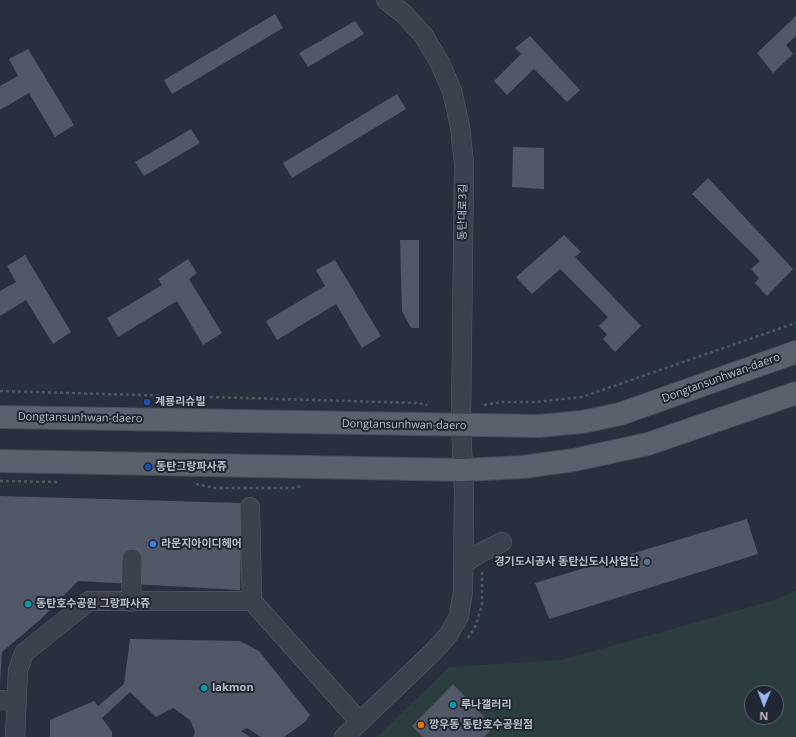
<!DOCTYPE html>
<html>
<head>
<meta charset="utf-8">
<style>
	body { margin:0 }
	#map { position:relative; width:796px; height:737px; overflow:hidden; background:#28303d; font-family:"Open Sans",sans-serif }
	canvas { display:block }
	.north { position:absolute; left:744px; top:685px; width:40px; height:40px; box-sizing:border-box; background:#202733; border:1px solid #5d636f; border-radius:50%; rotate:181deg; font-size:11px; font-weight:700; line-height:16px; text-align:center; color:#b8bec8 }
	.north::after { content:''; display:block; margin:auto; width:14px; height:18px; background:#98b6ed; clip-path:polygon(50% 0,100% 100%,50% 72%,0 100%) }
</style>
</head>
<body>
<div id="map">
<canvas width="796" height="737"></canvas>
<div class="north">N</div>
</div>
<script>
const ctx = document.querySelector('canvas').getContext('2d');
ctx.lineJoin = 'round';
function paint(path, color) { ctx.fillStyle = color; ctx.fill(path, 'evenodd'); }
const shape = rows => new Path2D(rows.map(r => 'M' + r).join(''));
function trace(path, color, width, dash) { ctx.strokeStyle = color; ctx.lineWidth = width; ctx.lineCap = dash ? 'butt' : 'round'; ctx.setLineDash(dash || []); ctx.stroke(path); }
function label(font, color, halo, rows, align = 'center') {
  ctx.font = font + ' "Open Sans","Noto Sans KR",sans-serif'; ctx.lineWidth = 4; ctx.setLineDash([]); ctx.textBaseline = 'middle'; ctx.strokeStyle = halo; ctx.fillStyle = color; for (const [text, x, y, turn = 0] of rows) {
    ctx.save(); ctx.translate(x, y); ctx.rotate((+turn || 0) * Math.PI / 180); ctx.textAlign = isNaN(turn) ? turn : align; if (halo) ctx.strokeText(text, 0, 0); ctx.fillText(text, 0, 0); ctx.restore();
  }
}
paint(shape([
	[796,591,796,737,377,737,449,667,561,660,772,601],
	[752,693,776,693,776,717,752,717]
]), '#2b3d3f');
paint(shape([
	[275,14,283,28,172,94,164,80],
	[796,16,796,36,786,45,793,54,773,73,757,53],
	[355,21,364,34,308,67,299,53],
	[530,36,580,90,567,102,534,69,507,95,494,81,521,54,515,48],
	[28,49,74,125,55,137,29,93,0,110,0,86,18,76,9,59],
	[397,94,406,109,292,178,283,163],
	[191,129,200,143,144,176,135,162],
	[513,147,544,148,544,189,512,187],
	[708,178,793,269,767,296,755,283,759,278,751,269,760,261,692,194],
	[564,235,581,252,575,257,641,326,615,352,603,339,607,335,599,326,608,317,560,269,532,294,516,277],
	[400,240,419,240,419,328,411,328,402,311],
	[25,255,71,332,53,344,26,300,0,316,0,291,16,282,7,266],
	[188,259,197,273,189,279,222,333,203,345,177,301,118,337,107,318,162,285,158,279],
	[335,260,381,336,362,348,336,304,277,340,266,321,325,286,316,270],
	[0,496,242,503,240,590,78,581,41,619,2,652,0,682],
	[747,519,758,554,549,619,535,583],
	[130,639,240,641,259,651,310,715,305,722,284,737,261,737,247,728,241,731,250,737,193,737,195,732,190,720,173,708,156,717,130,692,102,718,112,732,112,737,50,737,50,720,94,701,98,706,124,684],
	[453,684,494,727,484,737,423,737,412,726]
]), '#515968');
const minor = shape([
	[250,507,252,601],
	[464,563,482,552,502,542],
	[131,602,132,559],
	[0,700,17,701],
	[15,737,18,670,24,653,89,601,252,601,360,722],
	[344,737,434,651,449,634,459,616,463,591,464,491,461,426,464,164,460,126,452,91,440,63,424,36,404,14,386,0]
]);
const major = shape([
	[0,417,538,426,582,422,620,414,796,352],
	[0,461,463,470,523,467,574,460,648,444,796,393]
]);
trace(minor, '#59606b', 20);
trace(major, '#454b57', 24);
trace(shape([
	[0,391,418,403,427,405],
	[484,405,501,402,535,402,582,397,796,323],
	[0,481,58,482],
	[196,484,215,488,292,488,303,486],
	[468,638,476,625,482,604,482,572]
]), '#4a5a5d', 2.5, [3, 3]);
trace(minor, '#3c424d', 19);
trace(major, '#5a616d', 22);
for (const [x, y, r, color] of [
	[147,402,4,"#1a4fb4"],
	[148,467,4,"#1a4fb4"],
	[153,544,4,"#3f7fe0"],
	[647,562,4,"#5c6f8a"],
	[28,604,4,"#0f9aa8"],
	[204,688,4,"#0f9aa8"],
	[453,705,4,"#0f9aa8"],
	[421,725,4,"#e8710a"]
]) { const dot = new Path2D(); dot.arc(x, y, r, 0, 2 * Math.PI); ctx.fillStyle = color; ctx.fill(dot); trace(dot, '#202733', 1.5); }
label('11px', '#b8bec8', '#202733', [
	["동탄대로3길",463,212,-89],
	["Dongtansunhwan-daero",721,378,-20],
	["Dongtansunhwan-daero",80,418,1],
	["Dongtansunhwan-daero",404,425,1]
]);
label('bold 11px', '#b8bec8', '#202733', [
	["계룡리슈빌",155,402],
	["동탄그랑파사쥬",156,467],
	["라운지아이디헤어",161,544],
	["경기도시공사 동탄신도시사업단",639,562,"right"],
	["동탄호수공원 그랑파사쥬",36,604],
	["lakmon",212,688],
	["루나갤러리",461,705],
	["깡우동 동탄호수공원점",429,725]
], 'left');
</script>
</body>
</html>
